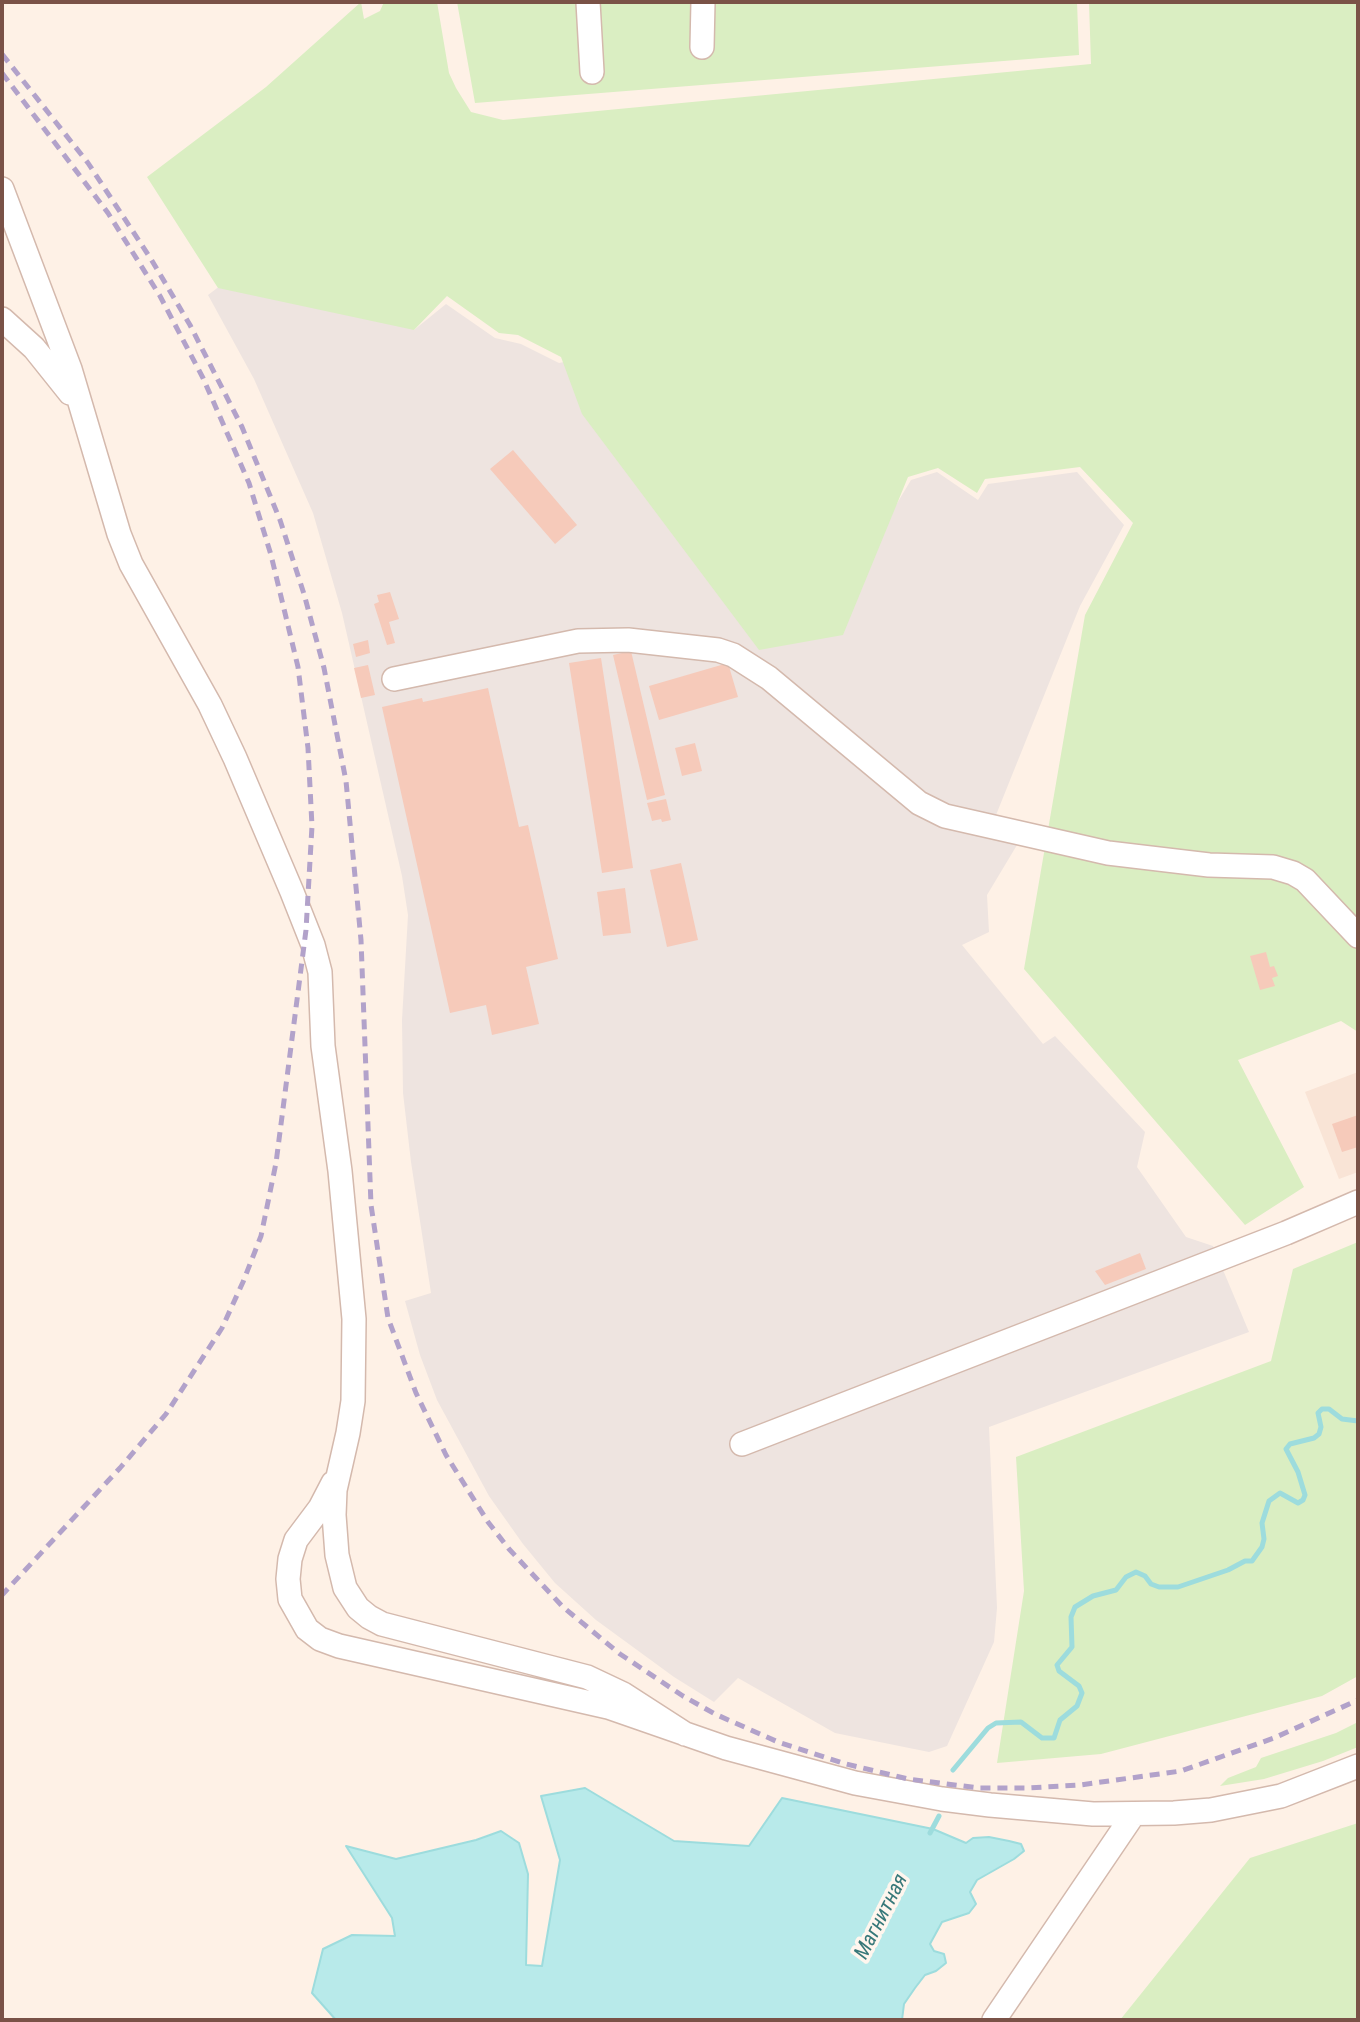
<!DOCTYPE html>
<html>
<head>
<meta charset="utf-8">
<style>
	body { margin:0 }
	#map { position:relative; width:1360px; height:2022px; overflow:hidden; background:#fef1e6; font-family:"Roboto Condensed",sans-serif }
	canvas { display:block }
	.frame { position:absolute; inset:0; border:4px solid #7a5247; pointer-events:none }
</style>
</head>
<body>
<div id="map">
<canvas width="1360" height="2022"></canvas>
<div class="frame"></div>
</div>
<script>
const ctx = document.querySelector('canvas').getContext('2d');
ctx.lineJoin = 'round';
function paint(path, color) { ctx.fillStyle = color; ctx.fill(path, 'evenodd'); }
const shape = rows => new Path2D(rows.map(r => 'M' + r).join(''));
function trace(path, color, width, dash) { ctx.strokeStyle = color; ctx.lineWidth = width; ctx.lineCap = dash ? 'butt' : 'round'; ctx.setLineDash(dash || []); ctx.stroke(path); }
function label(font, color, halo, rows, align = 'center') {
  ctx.font = font + ' "Roboto Condensed",sans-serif'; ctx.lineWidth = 7; ctx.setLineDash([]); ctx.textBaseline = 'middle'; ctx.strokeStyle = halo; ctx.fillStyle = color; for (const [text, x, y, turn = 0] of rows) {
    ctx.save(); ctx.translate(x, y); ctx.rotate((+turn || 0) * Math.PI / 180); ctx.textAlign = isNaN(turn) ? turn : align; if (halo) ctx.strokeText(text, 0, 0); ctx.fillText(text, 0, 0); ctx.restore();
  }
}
paint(shape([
	[1358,1072,1358,1172,1339,1179,1305,1092]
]), '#f9e4d6');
paint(shape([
	[297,228,414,330,446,304,495,338,521,344,559,363,668,340,890,515,911,480,937,472,978,500,988,484,1077,472,1124,525,1080,606,996,815,994,838,1017,845,987,895,989,932,962,945,1043,1044,1055,1036,1145,1132,1137,1167,1186,1237,1213,1246,1249,1332,989,1427,997,1608,994,1642,947,1746,929,1752,835,1733,738,1678,714,1702,674,1677,596,1620,555,1583,523,1544,489,1496,437,1400,420,1355,405,1301,431,1293,411,1162,403,1093,402,1020,408,915,402,876,342,613,313,513,254,379,208,295]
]), '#eee4e0');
paint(shape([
	[361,2,364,19,380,11,384,2,437,2,449,73,456,88,471,112,503,120,1091,64,1089,2,1358,2,1358,1032,1341,1021,1238,1060,1304,1187,1245,1225,1024,969,1085,615,1133,523,1080,467,985,479,977,493,938,468,908,477,843,635,759,650,582,414,561,357,518,335,499,333,447,296,414,330,218,288,147,177,266,87],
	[457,2,1077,2,1079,55,475,103],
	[1358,1242,1358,1676,1322,1696,1101,1754,997,1763,1024,1591,1016,1457,1271,1361,1293,1269],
	[1358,1722,1358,1747,1323,1761,1264,1779,1220,1786,1228,1778,1256,1767,1261,1758,1336,1733],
	[1358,1823,1358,2020,1120,2020,1250,1858]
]), '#daeec2');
const water = shape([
	[585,1788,674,1841,749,1846,782,1798,933,1829,966,1843,973,1838,989,1837,1009,1841,1021,1844,1024,1851,1014,1859,977,1880,970,1892,976,1904,969,1913,942,1922,930,1944,934,1951,944,1954,946,1963,936,1971,925,1975,915,1988,904,2004,902,2020,336,2020,312,1993,323,1949,352,1935,395,1936,392,1918,346,1846,396,1859,476,1840,501,1831,519,1843,528,1874,526,1965,542,1966,560,1860,541,1796,585,1788]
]);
paint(water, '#b8eaea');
trace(water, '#9ddcdd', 2);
trace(shape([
	[953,1770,988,1728,996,1723,1021,1722,1042,1738,1054,1738,1060,1720,1077,1706,1082,1693,1079,1686,1059,1671,1057,1665,1072,1647,1071,1617,1075,1607,1093,1596,1116,1590,1126,1577,1136,1572,1145,1576,1151,1584,1159,1587,1178,1587,1228,1570,1245,1561,1252,1561,1262,1547,1264,1539,1262,1523,1269,1501,1280,1493,1298,1503,1303,1500,1305,1495,1298,1472,1286,1449,1290,1444,1314,1438,1319,1434,1321,1427,1318,1413,1322,1409,1329,1409,1342,1419,1358,1421],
	[930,1833,939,1816]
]), '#9ddcdd', 5);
paint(shape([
	[513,450,577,525,555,544,490,469],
	[390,592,399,619,389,622,395,643,387,645,374,604,379,602,377,595],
	[368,640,370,653,356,657,353,644],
	[631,651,665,795,647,800,613,655],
	[601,658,633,868,602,873,569,663],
	[728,663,738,697,659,720,649,686],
	[368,665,375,695,361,698,354,668],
	[488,688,519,827,528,825,558,959,526,967,539,1024,492,1035,486,1005,450,1013,382,707,422,698,423,702],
	[695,743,702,771,682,776,675,748],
	[666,799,671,820,662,822,661,819,652,821,647,803],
	[681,863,698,940,667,947,650,870],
	[625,888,631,933,603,936,597,892],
	[1266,952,1270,967,1274,966,1278,976,1272,978,1275,986,1260,990,1250,956],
	[1358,1115,1358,1147,1342,1152,1332,1124],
	[1140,1253,1146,1269,1105,1285,1095,1271]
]), '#f6caba');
const minor = shape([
	[588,2,592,72],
	[702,47,703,2],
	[2,189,70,369,119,534,131,564,210,705,235,758,292,892,313,945,320,972,323,1046,340,1171,354,1319,353,1401,348,1433,335,1490,334,1515,337,1555,345,1588,358,1608,369,1617,382,1624,587,1677,623,1694,685,1734],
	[2,319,34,348,70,393],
	[394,679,578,641,628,640,718,650,733,655,769,678,919,803,945,816,1108,853,1209,865,1273,867,1293,873,1305,880,1358,936],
	[742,1444,1286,1233,1358,1202],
	[333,1483,320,1508,296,1540,290,1559,288,1579,290,1599,307,1629,320,1639,339,1646,608,1707,726,1748,855,1783,942,1799,990,1805,1093,1814,1174,1813,1211,1810,1281,1796,1358,1766],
	[994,2020,1133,1815]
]);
trace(minor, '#d4b9ad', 26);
trace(minor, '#fff', 23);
trace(shape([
	[2,54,88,163,151,259,190,325,242,427,280,520,304,594,324,668,346,781,361,940,371,1205,388,1318,416,1393,446,1455,488,1522,509,1549,563,1607,620,1654,683,1696,715,1714,778,1742,846,1764,908,1779,979,1788,1027,1788,1080,1785,1181,1771,1274,1738,1358,1700],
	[2,73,108,213,160,296,203,378,249,483,271,555,298,667,308,748,312,826,306,930,276,1163,261,1236,243,1282,222,1328,166,1414,120,1468,2,1595]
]), '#b2a2ca', 5, [10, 7]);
label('italic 21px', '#377879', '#fff6ee', [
	["Магнитная",882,1917,-63]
]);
</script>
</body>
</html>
